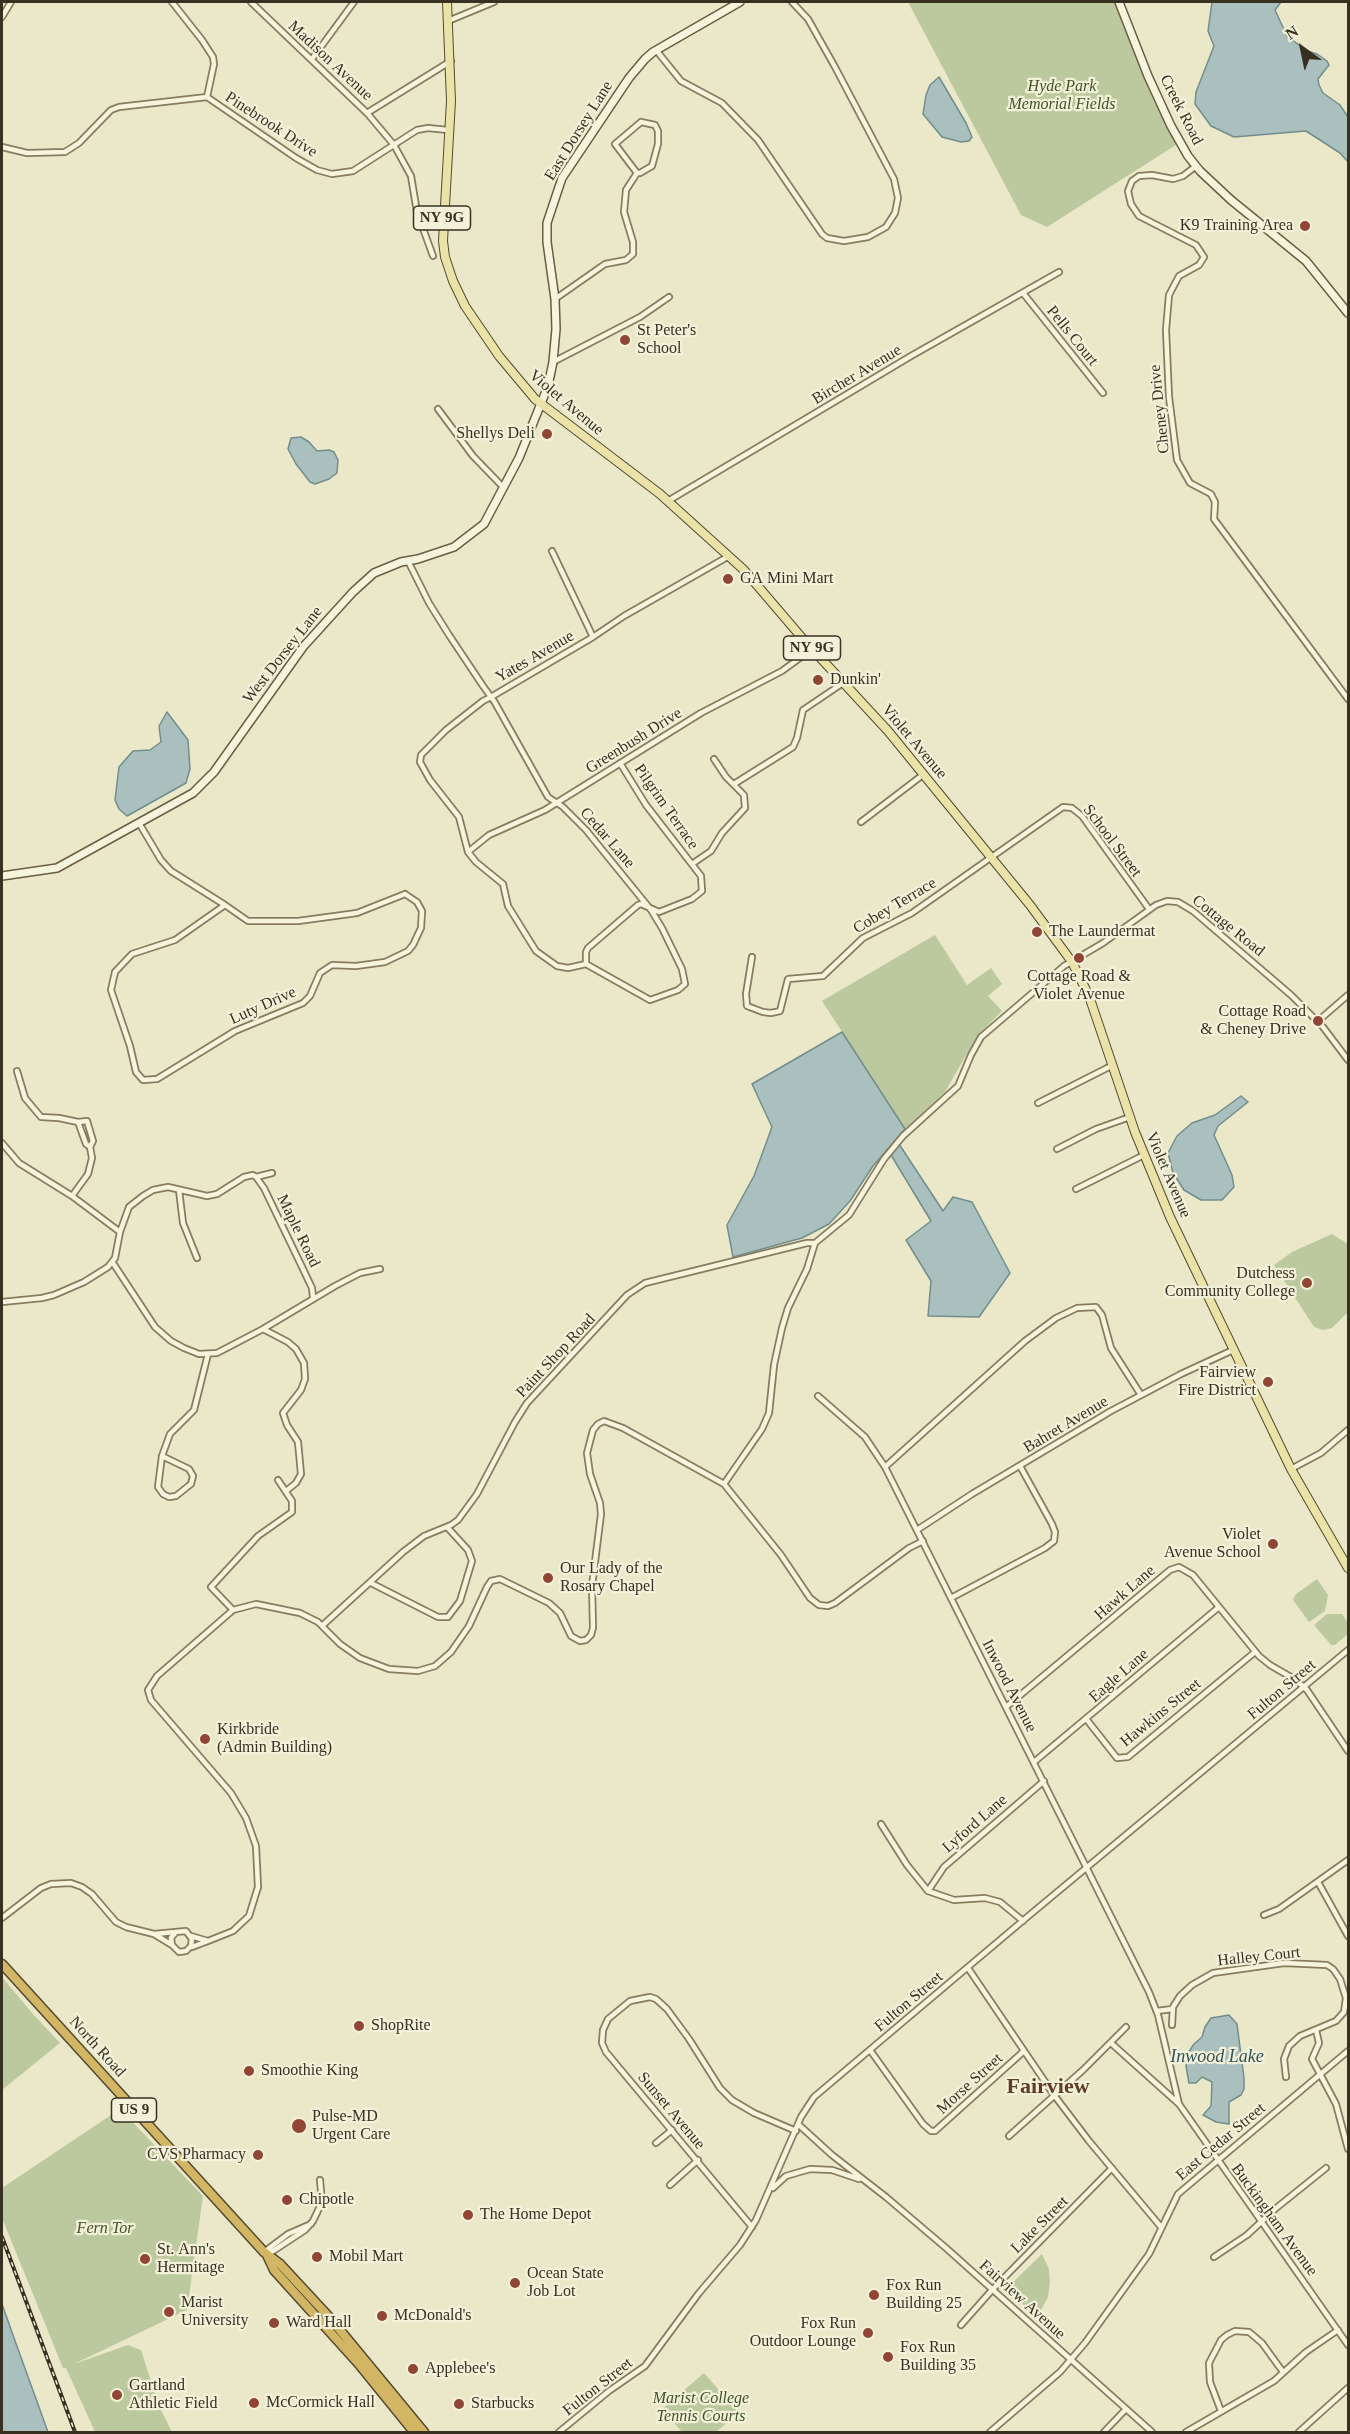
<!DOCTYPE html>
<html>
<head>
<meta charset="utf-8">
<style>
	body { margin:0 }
	#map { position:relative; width:1350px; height:2434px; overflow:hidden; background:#ebe8ca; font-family:Georgia,serif }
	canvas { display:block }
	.frame { position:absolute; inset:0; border:3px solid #383122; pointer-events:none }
	.north { position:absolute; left:1272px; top:18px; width:60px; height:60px; -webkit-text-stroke:4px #f3f1d9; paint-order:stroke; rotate:327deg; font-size:16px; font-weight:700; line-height:24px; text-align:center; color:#383122 }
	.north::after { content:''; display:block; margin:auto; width:21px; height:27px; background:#383122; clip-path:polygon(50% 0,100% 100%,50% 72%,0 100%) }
</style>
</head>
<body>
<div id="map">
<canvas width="1350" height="2434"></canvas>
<div class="frame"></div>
<div class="north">N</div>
</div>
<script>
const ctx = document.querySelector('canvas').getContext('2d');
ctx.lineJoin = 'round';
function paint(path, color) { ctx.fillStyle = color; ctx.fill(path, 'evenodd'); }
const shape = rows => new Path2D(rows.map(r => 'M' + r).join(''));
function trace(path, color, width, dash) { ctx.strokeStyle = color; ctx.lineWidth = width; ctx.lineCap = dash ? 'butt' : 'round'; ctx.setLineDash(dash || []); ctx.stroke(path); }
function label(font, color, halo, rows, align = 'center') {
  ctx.font = font + ' Georgia,serif'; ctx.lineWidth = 4.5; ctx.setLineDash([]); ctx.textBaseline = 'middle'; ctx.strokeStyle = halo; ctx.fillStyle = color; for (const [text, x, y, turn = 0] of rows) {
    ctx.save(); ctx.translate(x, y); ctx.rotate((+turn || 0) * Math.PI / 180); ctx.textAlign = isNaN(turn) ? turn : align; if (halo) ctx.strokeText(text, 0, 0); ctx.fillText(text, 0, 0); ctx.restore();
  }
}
paint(shape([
	[908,2,1123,2,1179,143,1047,227,1021,215],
	[935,935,967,985,991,968,1002,984,988,996,1002,1011,977,1036,945,1092,905,1129,822,1001],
	[1332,1234,1348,1244,1348,1312,1332,1328,1323,1330,1314,1327,1274,1265,1292,1252],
	[1317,1579,1328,1595,1325,1611,1309,1622,1293,1600,1296,1594],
	[1327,1614,1342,1614,1348,1623,1348,1634,1335,1645,1331,1645,1314,1625],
	[2,1977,33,2014,60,2043,2,2090],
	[120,2109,203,2196,187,2310,74,2364,128,2345,141,2350,159,2406,172,2432,95,2432,66,2368,63,2368,2,2218,2,2188],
	[1042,2254,1049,2269,1050,2282,1048,2297,1037,2318,1009,2291,1008,2287],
	[704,2373,739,2413,716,2432,682,2432,662,2409]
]), '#bcc99e');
const water = shape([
	[1212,2,1281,2,1275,10,1287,36,1307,51,1317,54,1327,61,1329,65,1318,79,1319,85,1323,93,1340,105,1348,117,1348,162,1340,153,1306,131,1234,137,1211,126,1195,104,1196,92,1214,46,1208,31,1212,2],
	[939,77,966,123,972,137,969,141,961,142,942,137,923,114,926,95,930,85,939,77],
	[301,437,309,442,317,451,329,450,334,452,338,460,337,473,329,479,315,484,310,482,296,464,288,449,291,438,301,437],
	[167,712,188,740,190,769,186,783,127,816,119,809,115,800,119,767,133,751,150,750,161,742,159,726,167,712],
	[842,1032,905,1129,873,1166,850,1201,829,1224,802,1238,733,1257,727,1225,754,1176,772,1127,752,1084,842,1032],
	[1241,1096,1248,1102,1218,1126,1214,1135,1232,1175,1234,1187,1222,1200,1201,1200,1184,1190,1173,1173,1168,1153,1177,1136,1192,1123,1215,1115,1241,1096],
	[899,1144,943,1211,953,1197,972,1202,1010,1273,979,1317,928,1316,931,1281,906,1240,931,1221,891,1155,899,1144],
	[1229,2015,1237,2024,1244,2078,1244,2089,1241,2095,1229,2102,1229,2124,1216,2122,1203,2115,1211,2106,1212,2082,1202,2077,1196,2083,1189,2083,1186,2066,1188,2053,1194,2044,1202,2037,1205,2027,1211,2018,1229,2015],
	[2,2304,14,2338,48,2432,2,2432,2,2304]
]);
paint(water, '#aac0be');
trace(water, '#718e8c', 1.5);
const street = shape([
	[172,2,202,40,213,57,214,64,207,97],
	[251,2,367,113,394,145,411,176,417,212,433,256],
	[2,17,11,2],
	[448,21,494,2],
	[656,50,681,81,722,103,758,140,822,234,827,238,844,241,868,237,886,227,895,213,898,198,894,179,835,67,808,19,792,2],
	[312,59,354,2],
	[367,113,451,61],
	[641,122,655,125,658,131,658,144,652,166,640,173,637,173,615,144,641,122],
	[2,147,27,153,65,152,79,143,111,110,119,107,207,97,296,158,317,170,332,174,353,171,417,130,428,128,448,130],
	[1196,166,1183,176,1173,179,1152,175,1139,176,1132,181,1128,191,1131,204,1139,216,1196,245,1204,257,1199,265,1179,276,1169,295,1166,330,1169,397,1177,460,1190,483,1211,494,1215,502,1214,519,1348,699],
	[1023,293,1103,393],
	[555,299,605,264,626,260,633,254,633,242,624,212,626,190,637,173],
	[553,362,640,317,669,297],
	[438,409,473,456,503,487],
	[668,501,911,356,1059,272],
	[552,551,593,637],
	[408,561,429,603,449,635,483,686,491,697,494,701,548,797,563,807,586,830,651,910,662,928,682,969,685,984,678,990,650,1000,586,964,568,968,557,966,536,951,508,906,503,884,476,862,468,852,459,817,430,780,420,762,421,755,446,730,483,701,491,697,593,637,624,616,729,556],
	[734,784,793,747,797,738,803,710,843,683],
	[861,822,924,774],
	[139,823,161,860,171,871,225,905],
	[468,852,489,835,545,810,701,713,782,671,812,649],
	[692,864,711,851,722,833,745,808,744,795,726,777,714,759],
	[405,894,417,902,422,911,421,928,413,945,408,951,385,962,356,966,332,965,320,973,310,996,303,1003,235,1031,157,1079,143,1080,136,1072,130,1046,111,990,115,972,132,954,175,940,225,905,248,921,298,921,357,913,405,894],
	[752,957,746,994,747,1006,763,1012,771,1013,780,1011,788,979,823,976,863,938,912,913,1063,807,1072,808,1082,816,1149,909],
	[586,964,586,952,588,948,638,905,641,904,659,912,692,899,702,891,701,876,646,805,620,763],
	[1318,1021,1348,995],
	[17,1071,25,1098,41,1117,59,1118,78,1122,87,1121,93,1141,90,1147,92,1158,88,1174,72,1196],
	[1038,1103,1113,1065],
	[78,1122,86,1144,90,1147],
	[2,1143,19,1163,72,1196,120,1232],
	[1057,1149,1096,1129,1130,1117],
	[256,1177,264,1188,303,1269,312,1288,313,1297],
	[1076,1189,1144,1155],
	[179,1190,183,1223,197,1258],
	[113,1263,155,1327,171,1341,184,1348,199,1354,217,1353,263,1329,288,1342,296,1349,304,1363,305,1379,301,1390,283,1413,287,1425,298,1442,301,1474,296,1483,286,1491],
	[2,1302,42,1298,54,1295,84,1282,108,1267,115,1258,120,1232,129,1207,143,1196,153,1190,168,1187,207,1196,217,1194,244,1177,253,1175,256,1177,272,1173],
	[263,1329,335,1286,360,1273,380,1269],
	[818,1396,865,1437,885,1467,1149,1992,1158,2015,1179,2104,1348,2345],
	[162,1456,189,1469,193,1476,191,1484,176,1496,169,1497,163,1494,158,1487,162,1456],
	[162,1456,170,1434,194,1410,208,1354],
	[885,1467,1025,1341,1056,1318,1077,1308,1096,1307,1102,1315,1111,1348,1141,1395],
	[1291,1469,1321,1453,1348,1430],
	[724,1484,762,1429,769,1413,774,1365,782,1328,788,1308,807,1269,815,1243,849,1215,884,1159,903,1136,958,1086,971,1055,981,1037,1064,966,1103,943,1156,905,1167,901,1178,902,1193,911,1291,995,1323,1027,1348,1060],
	[917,1530,972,1494,1111,1411,1181,1374,1233,1350],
	[371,1583,438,1617,448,1617,460,1601,472,1561,468,1550,447,1527],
	[951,1598,1045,1548,1054,1541,1055,1532,1052,1524,1020,1466],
	[233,1610,211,1587,258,1536,292,1512,292,1501,278,1480],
	[323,1625,403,1552,424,1536,451,1525,458,1520,477,1494,515,1422,527,1403,627,1295,645,1283,807,1243,815,1243],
	[1006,1707,1170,1570,1179,1567,1193,1575,1259,1656,1270,1665,1296,1680,1307,1690,1348,1751],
	[1087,1720,1117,1758,1128,1757,1255,1652],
	[1034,1762,1219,1607],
	[881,1824,907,1865,928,1891,954,1900,985,1898,1000,1902,1023,1921],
	[1318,1882,1348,1936],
	[928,1891,944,1867,1044,1781],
	[1264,1915,1279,1909,1348,1860],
	[2,1918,41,1888,51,1884,71,1883,82,1887,92,1894,116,1922,126,1927,154,1934],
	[191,1936,208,1941,192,1947],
	[208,1941,233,1931,249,1916,258,1887,256,1846,246,1818,231,1793,151,1700,148,1690,157,1676,233,1610,256,1604,300,1613,318,1622,340,1644,360,1658,389,1669,418,1671,435,1666,451,1652,469,1626,487,1587,491,1581,500,1579,549,1603,560,1613,571,1636,580,1641,586,1640,591,1635,593,1628,592,1586,601,1514,600,1503,590,1474,587,1453,593,1430,598,1424,604,1421,623,1428,724,1484,781,1555,810,1598,819,1605,828,1606,835,1603,909,1548,923,1541],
	[172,1945,154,1934,186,1931,192,1939,191,1946,186,1951,179,1952,172,1945,171,1938,176,1932],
	[968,1968,1054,2095,1089,2141,1161,2227],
	[1157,2011,1172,2009],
	[1172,2025,1173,2007,1180,1996,1192,1985,1213,1973,1284,1963,1327,1965,1333,1969,1340,1979,1346,1998,1344,2012,1336,2021,1300,2036,1289,2046,1284,2059,1286,2077],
	[1316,2030,1319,2043,1312,2059,1336,2104,1348,2149],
	[1111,2043,1179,2104],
	[870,2050,923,2124,931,2131,935,2131,1024,2051],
	[798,2124,832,2155,886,2197,946,2248,1152,2432],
	[1009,2136,1083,2070,1126,2027],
	[656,2143,672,2130],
	[670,2185,698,2160],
	[773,2188,786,2176,810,2169,832,2170,859,2179],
	[752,2227,606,2052,602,2043,603,2030,608,2019,630,2001,650,1997,656,1999,667,2009,689,2039,720,2088,732,2100,754,2113,796,2131],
	[264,2252,288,2234,311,2224],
	[267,2255,305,2230,313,2221,322,2202,320,2180],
	[1214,2257,1247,2235,1275,2209,1326,2168],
	[961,2325,992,2290,1112,2168],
	[1221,2411,1210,2382,1209,2363,1221,2340,1227,2335,1235,2331,1249,2332,1262,2343,1283,2372],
	[559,2432,609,2391,645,2366,699,2293,740,2245,756,2220,801,2117,814,2097,1026,1918,1348,1650],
	[990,2432,1060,2372,1085,2343,1149,2254,1178,2194,1348,2051],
	[1104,2432,1126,2409],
	[1186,2432,1274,2381,1306,2352,1338,2330],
	[1299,2432,1348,2388]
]);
const secondary = shape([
	[1119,2,1148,76,1171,126,1188,156,1200,171,1231,200,1306,261,1348,313],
	[2,876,57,868,193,793,214,772,303,647,353,592,374,573,401,562,418,559,454,547,484,524,519,458,548,386,553,362,556,329,555,299,547,242,547,223,562,178,629,78,645,59,653,52,740,2]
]);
const primary = shape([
	[447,2,451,101,443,241,445,257,453,281,465,306,499,356,535,399,660,494,744,570,803,639,888,731,1030,905,1072,962,1089,996,1135,1132,1170,1217,1291,1469,1348,1568]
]);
const highway = shape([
	[2,1964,264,2252,280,2264,330,2318,424,2432],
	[267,2255,274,2270,358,2363,414,2432]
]);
trace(street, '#877c60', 8);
trace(secondary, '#695d43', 10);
trace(primary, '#554933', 10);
trace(highway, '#554933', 11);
trace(street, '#f7f4dd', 4.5);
trace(secondary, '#f7f4dd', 7);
trace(primary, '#eae2a6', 8);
trace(highway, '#d2b663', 8);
const rail = shape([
	[2,2237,75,2432]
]);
trace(rail, '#383122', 4);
trace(rail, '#f3f1d9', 1.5, [4.5]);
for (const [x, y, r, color] of [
	[1305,226,6,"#914534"],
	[625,340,6,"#914534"],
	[547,434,6,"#914534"],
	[728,579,6,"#914534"],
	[818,680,6,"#914534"],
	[1037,932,6,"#914534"],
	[1079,958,6,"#914534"],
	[1318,1021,6,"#914534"],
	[1307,1283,6,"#914534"],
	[1268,1382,6,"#914534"],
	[1273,1544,6,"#914534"],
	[548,1578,6,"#914534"],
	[205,1739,6,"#914534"],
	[359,2026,6,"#914534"],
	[249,2071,6,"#914534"],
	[299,2126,8,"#914534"],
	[258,2155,6,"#914534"],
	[287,2200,6,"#914534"],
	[468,2215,6,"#914534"],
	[317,2257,6,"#914534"],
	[145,2259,6,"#914534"],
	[515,2283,6,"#914534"],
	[874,2295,6,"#914534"],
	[169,2312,6,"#914534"],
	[382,2316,6,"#914534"],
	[274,2323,6,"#914534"],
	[868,2333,6,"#914534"],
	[888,2357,6,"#914534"],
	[413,2369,6,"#914534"],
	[117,2395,6,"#914534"],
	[254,2403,6,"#914534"],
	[459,2404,6,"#914534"]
]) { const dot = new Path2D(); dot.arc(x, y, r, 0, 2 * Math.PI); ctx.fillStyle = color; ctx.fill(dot); trace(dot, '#f3f1d9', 2); }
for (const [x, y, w] of [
	[442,218,57],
	[812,648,57],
	[134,2110,45]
]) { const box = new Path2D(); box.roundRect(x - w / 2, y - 12, w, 24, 4.5); ctx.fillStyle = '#f3f1d9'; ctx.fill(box); trace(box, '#383122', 1.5); }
label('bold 15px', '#383122', null, [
	["NY 9G",442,218],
	["NY 9G",812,648],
	["US 9",134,2110]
]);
label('16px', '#383122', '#f3f1d9', [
	["Madison Avenue",330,61,43],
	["Creek Road",1181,110,63],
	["Pinebrook Drive",271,125,33],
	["East Dorsey Lane",579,131,-58],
	["Pells Court",1072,336,51],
	["Bircher Avenue",857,375,-31],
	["Violet Avenue",566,403,40],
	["Cheney Drive",1160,409,-96],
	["West Dorsey Lane",283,655,-52],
	["Yates Avenue",535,657,-30],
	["Greenbush Drive",634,741,-32],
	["Violet Avenue",914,742,50],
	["Pilgrim Terrace",666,807,55],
	["Cedar Lane",607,838,49],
	["School Street",1112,841,53],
	["Cobey Terrace",895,906,-31],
	["Cottage Road",1228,926,39],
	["Luty Drive",263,1006,-24],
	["Violet Avenue",1168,1175,67],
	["Maple Road",298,1231,64],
	["Paint Shop Road",556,1356,-47],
	["Bahret Avenue",1066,1425,-31],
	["Hawk Lane",1125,1593,-41],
	["Eagle Lane",1119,1676,-41],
	["Inwood Avenue",1009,1686,63],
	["Fulton Street",1282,1690,-40],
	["Hawkins Street",1161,1713,-39],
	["Lyford Lane",975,1824,-41],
	["Halley Court",1259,1957,-6],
	["Fulton Street",909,2002,-40],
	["North Road",97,2047,48],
	["Morse Street",970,2084,-42],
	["Sunset Avenue",671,2111,50],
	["East Cedar Street",1221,2142,-40],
	["Buckingham Avenue",1274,2220,54],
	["Lake Street",1040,2225,-45],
	["Fairview Avenue",1022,2300,42],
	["Fulton Street",598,2387,-38]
]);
label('italic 16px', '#41532a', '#f3f1d9', [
	["Hyde Park",1062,87],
	["Memorial Fields",1062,105],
	["Fern Tor",105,2229],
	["Marist College",701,2399],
	["Tennis Courts",701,2417]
]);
label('16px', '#383122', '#f3f1d9', [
	["K9 Training Area",1293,226,"right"],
	["St Peter's",637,331],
	["School",637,349],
	["Shellys Deli",535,434,"right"],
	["GA Mini Mart",740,579],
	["Dunkin'",830,680],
	["The Laundermat",1049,932],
	["Cottage Road &",1079,977,"center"],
	["Violet Avenue",1079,995,"center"],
	["Cottage Road",1306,1012,"right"],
	["& Cheney Drive",1306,1030,"right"],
	["Dutchess",1295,1274,"right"],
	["Community College",1295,1292,"right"],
	["Fairview",1256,1373,"right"],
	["Fire District",1256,1391,"right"],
	["Violet",1261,1535,"right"],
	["Avenue School",1261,1553,"right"],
	["Our Lady of the",560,1569],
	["Rosary Chapel",560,1587],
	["Kirkbride",217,1730],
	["(Admin Building)",217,1748],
	["ShopRite",371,2026],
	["Smoothie King",261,2071],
	["Pulse-MD",312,2117],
	["Urgent Care",312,2135],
	["CVS Pharmacy",246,2155,"right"],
	["Chipotle",299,2200],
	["The Home Depot",480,2215],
	["St. Ann's",157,2250],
	["Hermitage",157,2268],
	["Mobil Mart",329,2257],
	["Ocean State",527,2274],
	["Job Lot",527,2292],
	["Fox Run",886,2286],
	["Building 25",886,2304],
	["Marist",181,2303],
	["University",181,2321],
	["McDonald's",394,2316],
	["Ward Hall",286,2323],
	["Fox Run",856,2324,"right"],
	["Outdoor Lounge",856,2342,"right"],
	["Fox Run",900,2348],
	["Building 35",900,2366],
	["Applebee's",425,2369],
	["Gartland",129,2386],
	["Athletic Field",129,2404],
	["McCormick Hall",266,2403],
	["Starbucks",471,2404]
], 'left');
label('italic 18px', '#325257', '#f3f1d9', [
	["Inwood Lake",1217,2057]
]);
label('bold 22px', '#623d25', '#f3f1d9', [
	["Fairview",1048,2087]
]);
</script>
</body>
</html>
